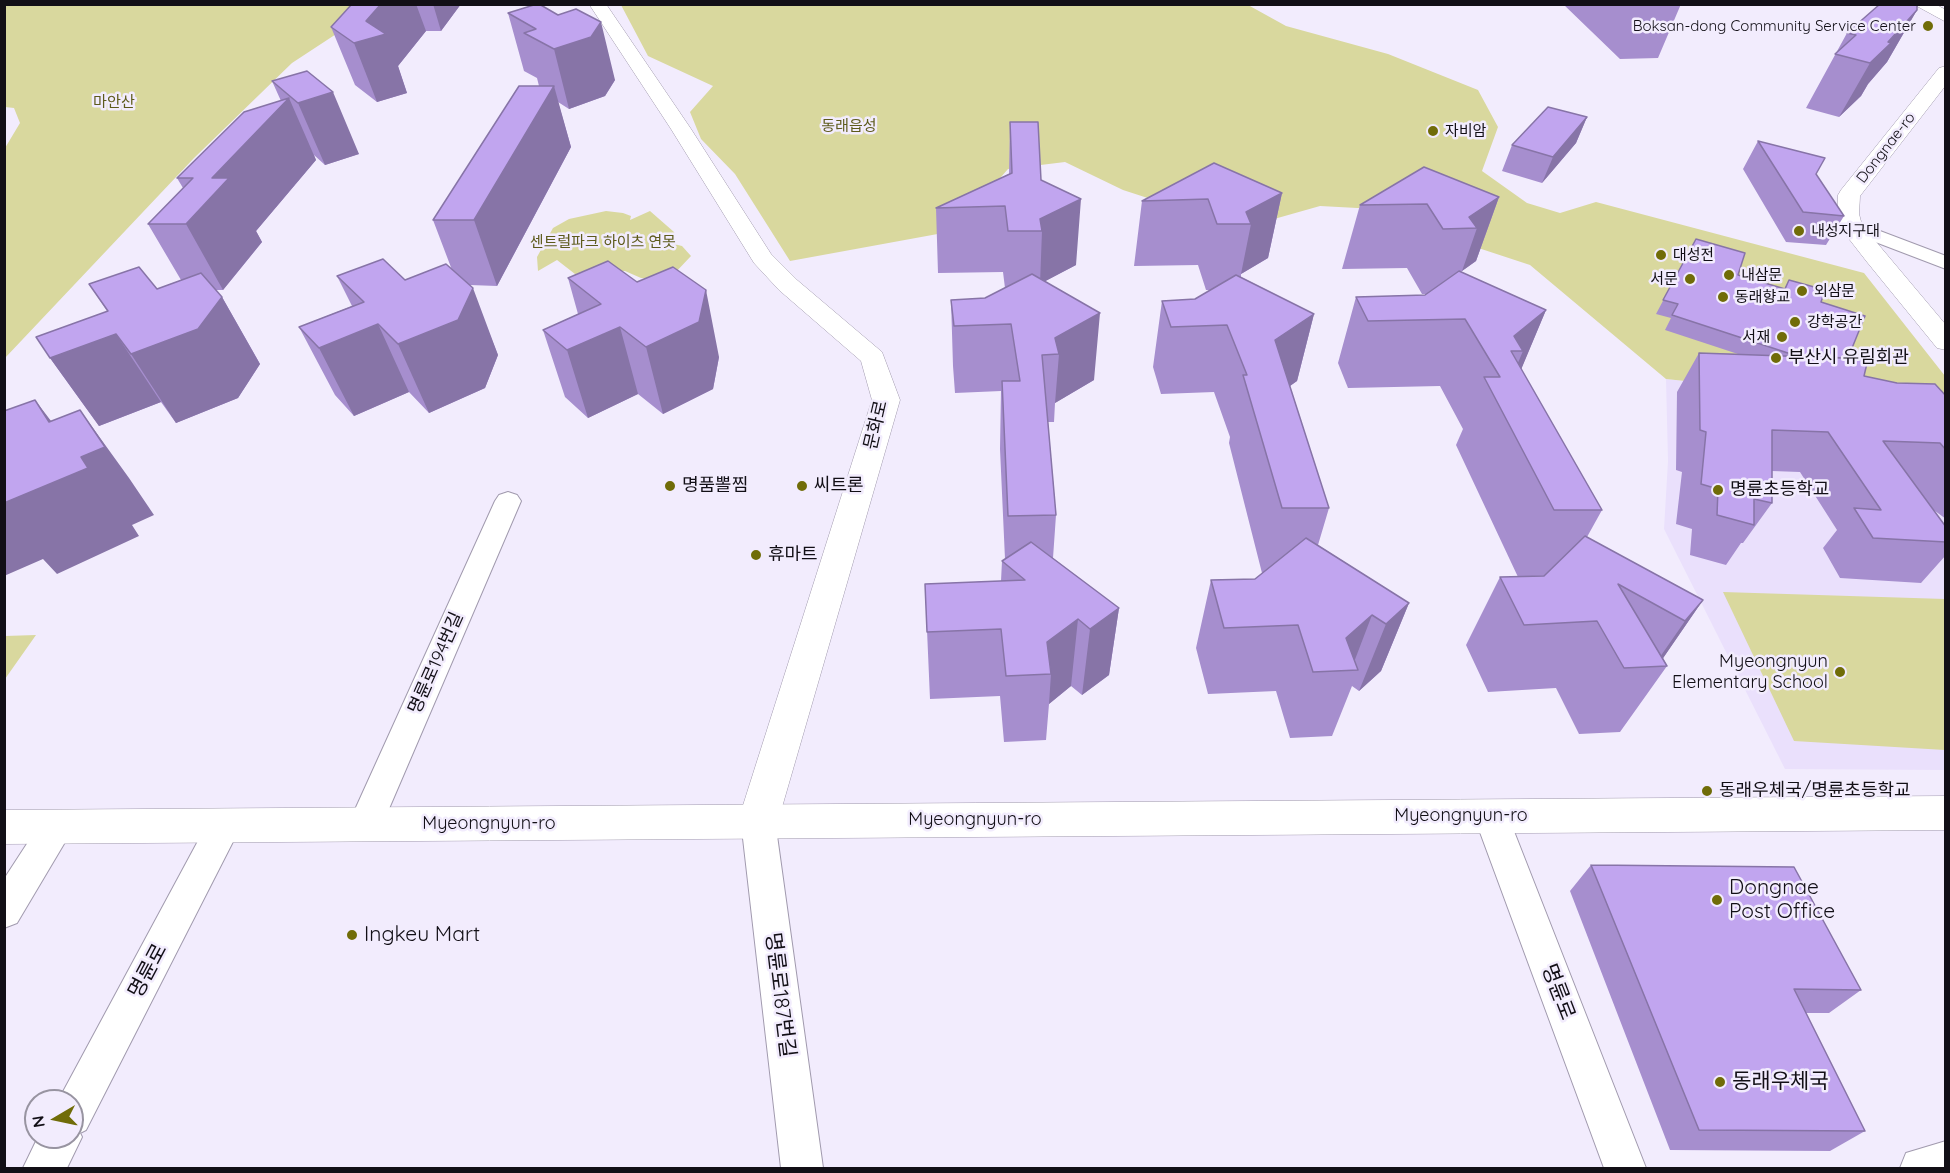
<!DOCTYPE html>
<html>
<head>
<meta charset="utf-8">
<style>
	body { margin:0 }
	#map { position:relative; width:1950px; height:1173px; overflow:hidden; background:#f2ecfd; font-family:Quicksand,sans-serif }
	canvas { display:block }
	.frame { position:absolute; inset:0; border:6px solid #120f16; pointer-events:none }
	.north { position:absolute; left:24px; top:1089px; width:60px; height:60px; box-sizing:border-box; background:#f2ecfd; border:2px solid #9894a1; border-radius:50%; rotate:261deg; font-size:16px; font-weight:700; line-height:24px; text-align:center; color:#120f16 }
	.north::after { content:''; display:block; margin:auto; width:21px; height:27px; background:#706c08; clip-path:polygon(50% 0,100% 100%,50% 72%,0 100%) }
</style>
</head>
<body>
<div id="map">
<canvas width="1950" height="1173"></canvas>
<div class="frame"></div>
<div class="north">N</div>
</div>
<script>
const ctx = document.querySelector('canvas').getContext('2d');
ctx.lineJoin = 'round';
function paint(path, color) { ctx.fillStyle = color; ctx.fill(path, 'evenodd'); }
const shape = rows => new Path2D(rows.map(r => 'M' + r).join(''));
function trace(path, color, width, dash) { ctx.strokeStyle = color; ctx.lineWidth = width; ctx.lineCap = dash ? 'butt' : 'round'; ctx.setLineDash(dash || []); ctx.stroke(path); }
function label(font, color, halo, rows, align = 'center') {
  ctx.font = font + ' Quicksand,"Noto Sans KR",sans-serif'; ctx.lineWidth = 5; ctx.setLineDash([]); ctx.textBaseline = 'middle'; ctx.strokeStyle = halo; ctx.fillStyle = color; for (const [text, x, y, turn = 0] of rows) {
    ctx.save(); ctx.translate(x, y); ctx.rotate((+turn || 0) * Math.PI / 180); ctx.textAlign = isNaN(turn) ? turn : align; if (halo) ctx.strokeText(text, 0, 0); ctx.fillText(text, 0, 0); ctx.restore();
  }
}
paint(shape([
	[1666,379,1771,390,1945,428,1945,770,1785,769,1664,529,1668,461]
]), '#eae0fc');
paint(shape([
	[5,5,407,5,356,21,292,63,194,158,5,358,5,148,20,123,14,108,5,107],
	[621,5,1248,5,1286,26,1388,54,1478,90,1498,127,1482,171,1527,203,1560,213,1596,202,1864,273,1945,376,1945,428,1771,390,1666,379,1530,265,1454,240,1376,209,1320,206,1260,223,1200,215,1123,190,1065,162,1008,169,954,231,790,261,735,174,701,139,690,112,713,86,648,56],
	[606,211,623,213,631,216,630,220,650,211,674,232,675,235,662,241,682,246,691,256,674,274,658,280,641,278,625,271,575,274,557,260,538,271,537,257,553,228,569,219],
	[1723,592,1945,599,1945,750,1794,741],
	[36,635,5,679,5,636]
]), '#d9d89e');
const minor = shape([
	[1851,220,1946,256,1946,269,1844,230,1841,226,1844,222,1851,220],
	[508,492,517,495,521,501,382,825,377,836,365,840,353,836,348,825,495,501,499,495,508,492],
	[1491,801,1503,806,1508,816,1646,1168,1604,1168,1474,816,1479,806,1491,801],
	[758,806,770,810,775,821,823,1168,781,1168,741,821,746,810,758,806],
	[224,811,236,815,241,826,86,1130,80,1133,82,1137,67,1168,23,1168,38,1137,72,1137,72,1101,58,1101,212,815,224,811],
	[57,812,69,816,74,827,17,923,4,928,4,879,45,816,57,812],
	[1946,1141,1946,1168,1900,1168,1906,1153,1946,1141]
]);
const tertiary = shape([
	[589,4,606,4,691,129,771,254,797,280,882,352,900,400,778,821,772,833,758,838,744,833,738,821,872,400,861,361,779,290,754,263,671,129,589,4],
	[1913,4,1935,4,1946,10,1946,22,1913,4]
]);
const secondary = shape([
	[1946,66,1946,85,1860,196,1859,214,1862,225,1946,325,1946,350,1937,348,1867,262,1839,226,1837,214,1838,195,1841,190,1939,68,1946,66],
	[1946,796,1946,830,4,844,4,810,1946,796]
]);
trace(minor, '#a19aae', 2);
trace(tertiary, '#a19aae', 1);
trace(secondary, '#a19aae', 1);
paint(minor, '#fff');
paint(tertiary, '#fff');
paint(secondary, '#fff');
paint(shape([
	[352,4,461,4,441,31,426,31,398,66,407,93,377,102,355,85,331,27],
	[537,4,615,80,605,96,569,109,558,102,571,147,497,286,470,285,498,355,485,388,429,413,409,392,354,416,335,395,299,327,352,306,337,276,405,280,452,270,433,220,539,86,537,78,524,71,508,13],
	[1563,4,1681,4,1658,58,1620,59],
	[1917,10,1887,62,1868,84,1861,96,1839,117,1806,108,1847,33],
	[272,81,359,154,325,165,314,155,316,160,256,231,262,242,223,290,215,290,222,297,260,364,238,398,176,423,161,402,99,426,50,358,107,311,89,284,157,289,181,280,148,224,183,188,177,178,281,101],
	[1587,117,1576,143,1542,183,1502,171,1512,145],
	[1010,122,1041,180,1076,265,1045,281,1094,380,1055,403,1054,422,1048,422,1056,515,1053,558,1119,608,1109,675,1082,695,1071,686,1049,704,1046,740,1004,742,1000,696,930,699,925,584,1001,581,1002,561,1005,559,1000,449,1001,391,955,393,953,366,951,300,985,298,1005,288,1003,272,938,273,936,208,1009,174],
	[1758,141,1816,174,1844,216,1826,245,1786,242,1743,169],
	[1282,193,1268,258,1241,274,1241,277,1314,314,1297,381,1290,386,1329,508,1318,545,1409,603,1381,671,1359,691,1352,686,1332,736,1290,738,1276,691,1208,694,1196,648,1211,580,1255,579,1262,573,1229,443,1230,437,1214,392,1161,394,1153,367,1162,301,1195,299,1210,290,1206,290,1198,265,1134,266,1142,201],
	[1499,197,1476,261,1462,271,1461,272,1546,310,1521,369,1602,510,1587,537,1703,600,1663,658,1667,666,1620,732,1579,734,1556,688,1488,692,1466,645,1500,577,1518,577,1456,445,1463,429,1440,386,1348,388,1338,363,1356,297,1425,295,1427,294,1422,294,1407,268,1342,269,1360,205],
	[1696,239,1738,275,1784,289,1789,280,1821,302,1848,358,1864,376,1946,396,1946,519,1931,508,1946,527,1946,555,1921,583,1840,578,1823,548,1837,530,1800,472,1772,471,1772,503,1743,543,1741,543,1726,565,1690,555,1692,529,1676,524,1682,472,1676,470,1677,392,1699,353,1738,354,1665,330,1671,318,1656,314],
	[568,278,719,357,713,389,663,414,638,394,588,418,565,397,543,330,578,314],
	[1591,865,1861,990,1829,1013,1806,1013,1865,1131,1830,1151,1670,1150,1570,891]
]), '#a68ece');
paint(shape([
	[381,4,416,4,426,31,398,66,407,93,377,102,354,43,366,21],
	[433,4,461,4,441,31],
	[1917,10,1887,62,1868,84,1861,96,1839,117,1870,63],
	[601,22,615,80,605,96,569,109,554,49],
	[554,86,571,147,497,286,474,220],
	[333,92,359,154,325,165,298,103],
	[289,98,316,160,256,231,262,242,223,290,186,224,212,178],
	[1587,117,1576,143,1542,183,1553,157],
	[1282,193,1268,258,1241,274,1251,224,1246,212],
	[1499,197,1476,261,1462,271,1477,228,1469,217],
	[1081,199,1076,265,1040,284,1042,231,1040,219],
	[473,288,498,355,485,388,429,413,398,344],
	[706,290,719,357,713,389,663,414,646,347],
	[222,297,260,364,238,398,176,423,131,354],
	[1546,310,1518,377,1509,384,1523,351,1511,351,1514,336],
	[1100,313,1094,380,1055,403,1059,354,1055,338],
	[1314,314,1297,381,1260,407,1275,340],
	[378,324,409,392,354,416,319,348],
	[620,327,638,394,588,418,567,350],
	[116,334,161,402,99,426,50,358],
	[35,400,87,468,81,457,80,410,129,478,154,515,132,525,139,536,57,574,43,559,4,576,4,503,49,422],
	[1703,600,1657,667,1653,667,1685,621],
	[1409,603,1381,671,1359,691,1386,624],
	[1119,608,1109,675,1082,695,1090,629],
	[1372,615,1351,670,1346,638],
	[1078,619,1071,686,1049,704,1051,674,1047,642]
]), '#8774a7');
const building = shape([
	[352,4,381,4,366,21,386,34,354,43,331,27,352,4],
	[537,4,539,4,558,15,576,9,601,22,591,37,554,49,524,33,536,29,508,13,537,4],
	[1880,4,1917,4,1917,10,1888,42,1891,43,1870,63,1835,54,1856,35,1847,33,1880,4],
	[307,71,333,92,298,103,272,81,307,71],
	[519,86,554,86,474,220,433,220,519,86],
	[289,98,212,178,229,178,186,224,148,224,193,178,177,178,244,112,289,98],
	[1548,107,1587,117,1553,157,1512,145,1548,107],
	[1010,122,1038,122,1041,180,1081,199,1040,219,1042,231,1008,231,1005,206,936,208,1012,173,1010,122],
	[1758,141,1825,158,1816,174,1844,216,1803,212,1758,141],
	[1214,163,1282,193,1246,212,1251,224,1217,224,1208,199,1142,201,1214,163],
	[1424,167,1499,197,1469,217,1477,228,1443,229,1427,204,1360,205,1424,167],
	[1696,239,1745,253,1738,275,1785,289,1789,280,1825,290,1821,302,1865,316,1848,358,1797,356,1672,315,1678,304,1663,300,1696,239],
	[383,259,405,280,446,264,473,288,458,320,398,344,378,324,319,348,299,327,364,302,337,276,383,259],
	[608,261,637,282,673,267,706,290,699,322,646,347,620,327,567,350,543,330,601,304,568,278,608,261],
	[139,267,157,289,201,273,222,297,198,329,131,354,116,334,50,358,36,337,108,311,89,284,139,267],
	[1459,271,1546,310,1514,336,1523,351,1511,351,1602,510,1554,510,1484,377,1500,377,1465,319,1368,321,1356,297,1425,295,1459,271],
	[1032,274,1100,313,1055,338,1059,354,1042,355,1056,515,1008,516,1002,381,1020,381,1011,324,954,326,951,300,985,298,1032,274],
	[1236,275,1314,314,1275,340,1329,508,1282,508,1243,375,1247,375,1227,325,1171,327,1162,301,1195,299,1236,275],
	[1699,353,1868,359,1864,376,1897,383,1935,384,1946,396,1946,450,1940,443,1883,441,1946,527,1946,542,1873,538,1854,508,1881,510,1828,432,1772,430,1772,503,1754,499,1754,525,1717,515,1718,489,1701,484,1706,432,1700,430,1699,353],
	[35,400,49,422,80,410,105,447,81,457,88,468,4,503,4,411,35,400],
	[1585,536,1703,600,1685,621,1618,584,1667,666,1624,668,1597,621,1524,625,1500,577,1544,576,1585,536],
	[1306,538,1409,603,1386,624,1372,615,1346,638,1358,670,1313,672,1298,625,1224,628,1211,580,1255,579,1306,538],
	[1031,542,1119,608,1090,629,1078,619,1047,642,1051,674,1006,676,1001,629,927,632,925,584,1025,580,1002,561,1031,542],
	[1591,865,1794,867,1861,990,1794,989,1865,1131,1699,1130,1591,865]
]);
paint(building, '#c1a5ef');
trace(building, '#8774a7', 1.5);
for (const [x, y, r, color] of [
	[1928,26,6,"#706c08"],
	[1433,131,6,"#706c08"],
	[1799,231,6,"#706c08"],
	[1661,255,6,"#706c08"],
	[1729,275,6,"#706c08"],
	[1690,279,6,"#706c08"],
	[1802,291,6,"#706c08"],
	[1723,297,6,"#706c08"],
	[1795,322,6,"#706c08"],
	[1782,337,6,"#706c08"],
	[1776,358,6,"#706c08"],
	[670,486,6,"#706c08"],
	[802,486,6,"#706c08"],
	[1718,490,6,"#706c08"],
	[756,555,6,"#706c08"],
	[1840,672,6,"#706c08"],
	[1707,791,6,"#706c08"],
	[1717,900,6,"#706c08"],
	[352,935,6,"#706c08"],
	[1720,1082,6,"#706c08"]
]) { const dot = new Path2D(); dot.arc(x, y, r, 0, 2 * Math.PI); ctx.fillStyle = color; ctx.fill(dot); trace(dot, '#f2ecfd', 2); }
label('15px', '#120f16', '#f2ecfd', [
	["Boksan-dong Community Service Center",1916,26,"right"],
	["자비암",1445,131],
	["내성지구대",1811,231],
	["대성전",1673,255],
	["내삼문",1741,275],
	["서문",1678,279,"right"],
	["외삼문",1814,291],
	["동래향교",1735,297],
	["강학공간",1807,322],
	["서재",1770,337,"right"]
], 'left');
label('15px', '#5d5a1b', '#f2ecfd', [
	["마안산",114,102],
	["동래읍성",849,126],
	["센트럴파크 하이츠 연못",603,242]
]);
label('15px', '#120f16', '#f2ecfd', [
	["Dongnae-ro",1886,148,-52]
]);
label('18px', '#120f16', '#f2ecfd', [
	["부산시 유림회관",1788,358],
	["명품뽈찜",682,486],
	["씨트론",814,486],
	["명륜초등학교",1730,490],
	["휴마트",768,555],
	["Myeongnyun",1828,662,"right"],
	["Elementary School",1828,683,"right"],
	["동래우체국/명륜초등학교",1719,791]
], 'left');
label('18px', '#120f16', '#f2ecfd', [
	["문화로",876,425,-77],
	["명륜로194번길",436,663,-66],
	["Myeongnyun-ro",1461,816],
	["Myeongnyun-ro",975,820],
	["Myeongnyun-ro",489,824]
]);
label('21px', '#120f16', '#f2ecfd', [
	["Dongnae",1729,888],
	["Post Office",1729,912],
	["Ingkeu Mart",364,935],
	["동래우체국",1732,1082]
], 'left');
label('21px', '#120f16', '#f2ecfd', [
	["명륜로",148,971,-62],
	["명륜로",1558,992,69],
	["명륜로187번길",780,995,83]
]);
</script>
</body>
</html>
